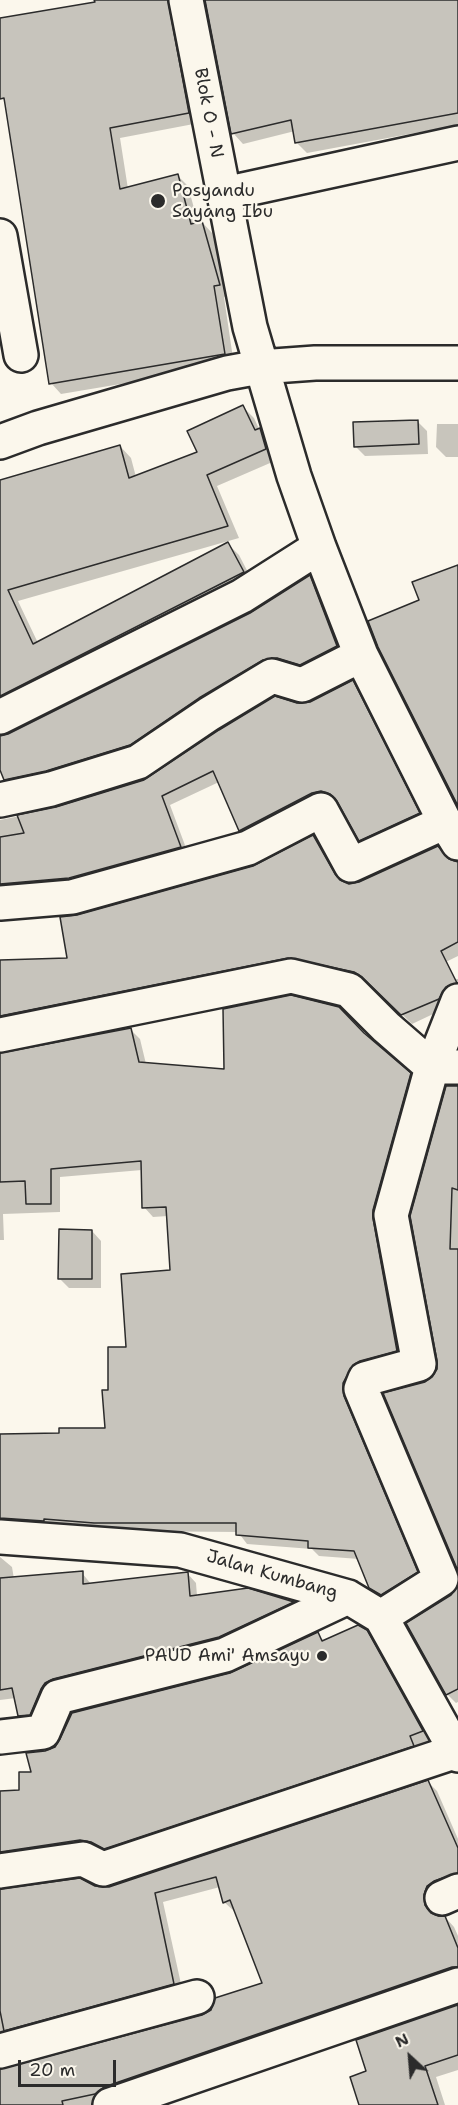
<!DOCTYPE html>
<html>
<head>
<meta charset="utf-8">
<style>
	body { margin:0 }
	#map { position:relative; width:458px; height:2105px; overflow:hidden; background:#fbf7ec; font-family:"Shantell Sans",sans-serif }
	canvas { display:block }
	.north { position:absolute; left:380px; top:2027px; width:60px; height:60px; -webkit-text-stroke:4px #fbf7ec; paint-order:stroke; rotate:334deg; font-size:16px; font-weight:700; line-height:24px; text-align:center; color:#2b2b2b }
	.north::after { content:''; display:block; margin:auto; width:21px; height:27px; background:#2b2b2b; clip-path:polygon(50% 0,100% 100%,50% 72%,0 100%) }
	.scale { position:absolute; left:18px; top:2060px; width:98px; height:27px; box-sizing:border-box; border:3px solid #2b2b2b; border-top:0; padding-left:8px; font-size:18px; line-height:21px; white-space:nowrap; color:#2b2b2b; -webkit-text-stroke:4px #fbf7ec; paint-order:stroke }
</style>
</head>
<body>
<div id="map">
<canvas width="458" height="2105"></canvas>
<div class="north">N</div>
<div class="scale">20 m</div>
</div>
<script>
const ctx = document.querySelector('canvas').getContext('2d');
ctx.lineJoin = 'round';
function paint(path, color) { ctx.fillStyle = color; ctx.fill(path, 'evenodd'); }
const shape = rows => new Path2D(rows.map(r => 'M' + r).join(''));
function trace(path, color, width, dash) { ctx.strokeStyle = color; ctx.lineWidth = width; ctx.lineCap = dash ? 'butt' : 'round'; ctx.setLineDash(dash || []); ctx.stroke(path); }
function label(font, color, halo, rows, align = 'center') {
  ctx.font = font + ' "Shantell Sans",sans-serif'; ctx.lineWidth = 4.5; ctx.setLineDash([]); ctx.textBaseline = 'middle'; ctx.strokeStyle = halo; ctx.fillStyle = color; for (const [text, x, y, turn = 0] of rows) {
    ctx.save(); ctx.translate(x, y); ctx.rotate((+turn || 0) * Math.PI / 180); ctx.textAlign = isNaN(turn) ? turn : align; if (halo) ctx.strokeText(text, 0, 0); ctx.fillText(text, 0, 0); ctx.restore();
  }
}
paint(shape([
	[96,0,163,0,178,17,199,123,120,138,128,189,178,176,188,186,198,223,202,222,212,233,229,295,224,297,234,365,61,394,51,383,6,103,2,98,0,20,97,4],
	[207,0,458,0,458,125,307,153,297,143,295,131,243,144,233,133],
	[243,407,254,418,259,429,271,441,277,460,217,486,239,538,18,601,38,643,228,544,239,555,254,584,0,714,0,481,120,446,131,458,136,477,199,453],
	[417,421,427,431,428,454,365,456,355,446],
	[437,424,458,424,458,457,446,457,436,447],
	[310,577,321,588,348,657,141,756,17,791,5,779,0,765,0,737,9,735,251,614],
	[352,682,362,691,428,823,370,849,360,840,340,802,331,800,250,839,241,830,219,782,170,805,189,856,0,896,0,820,55,809,149,779,296,704,310,703],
	[313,837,322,846,342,883,349,885,451,861,458,863,458,956,407,981,458,979,458,994,448,1007,412,1024,373,986,365,981,306,966,0,1029,0,962,69,959,77,917,254,867],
	[130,1029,140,1039,146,1064,225,1070,366,1036,419,1084,382,1220,406,1360,370,1370,426,1581,391,1603,380,1597,371,1587,359,1559,319,1556,312,1549,247,1544,238,1532,0,1530,0,1435,60,1435,106,1429,109,1391,127,1349,171,1272,168,1216,153,1217,144,1207,142,1170,60,1177,60,1212,3,1214,4,1240,0,1240,0,1055],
	[458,1087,458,1567,425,1383,433,1378,438,1370],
	[92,1231,101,1241,101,1288,69,1288,60,1279],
	[0,1557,12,1567,14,1579,82,1573,91,1584,187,1573,196,1583,197,1596,248,1590,294,1603,302,1611,29,1725,20,1715,16,1698,0,1700],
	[458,1590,458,1702,456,1703,447,1694,452,1596],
	[366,1632,376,1642,431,1740,418,1746,422,1755,115,1857,0,1864,0,1792,21,1791,46,1752,230,1675,318,1634,325,1642],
	[428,1782,437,1791,458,1839,458,1884,432,1905,433,1916,445,1917,454,1927,458,1936,458,1977,95,2105,0,2105,0,2071,203,2016,264,1984,236,1910,234,1911,224,1902,220,1887,163,1902,183,1993,0,2044,0,1891,109,1888],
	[458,2006,458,2070,436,2077,445,2105,361,2105,368,2072]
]), '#0003');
const building = shape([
	[94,0,168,0,189,113,110,128,120,189,178,174,191,224,202,221,220,285,214,286,225,354,49,384,4,98,0,99,0,18,95,2,94,0],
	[205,0,458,0,458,113,295,143,291,120,231,134,205,0],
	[243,405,255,430,260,428,266,449,207,475,228,526,8,590,33,644,228,542,244,572,0,696,0,480,120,445,129,478,197,452,187,431,243,405],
	[418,420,419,444,354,447,353,422,418,420],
	[458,565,458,806,378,647,368,621,419,600,412,582,458,565],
	[310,575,337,646,300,665,277,658,263,660,199,698,130,745,46,771,4,780,0,770,0,736,8,734,250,613,310,575],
	[353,680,420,813,359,841,337,801,330,794,321,791,312,793,239,831,213,771,162,796,181,847,69,878,0,884,0,837,24,833,17,815,56,807,144,780,219,730,275,696,297,703,310,702,353,680],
	[313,835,335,874,340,880,349,884,359,882,438,846,449,859,458,862,458,942,441,951,457,983,446,987,439,999,401,1015,362,977,354,972,288,958,0,1016,0,960,67,958,60,917,77,915,253,866,313,835],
	[291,995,339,1007,364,1033,411,1073,373,1210,373,1218,397,1351,360,1361,353,1365,343,1383,344,1396,418,1572,381,1595,369,1588,354,1551,308,1548,308,1541,236,1535,236,1523,94,1523,44,1519,44,1521,0,1518,0,1434,59,1433,59,1428,105,1428,102,1390,108,1390,108,1347,126,1347,121,1274,170,1270,166,1207,142,1208,141,1161,51,1169,51,1204,26,1204,25,1181,0,1182,0,1053,131,1028,139,1062,224,1069,223,1009,291,995],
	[446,1086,458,1086,458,1190,452,1188,450,1249,458,1249,458,1571,383,1393,425,1382,432,1377,437,1369,437,1361,410,1216,446,1086],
	[59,1229,92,1230,92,1279,58,1279,59,1229],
	[83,1571,83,1584,188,1572,190,1596,248,1588,294,1602,219,1637,53,1679,45,1683,41,1689,30,1715,18,1716,12,1688,0,1690,0,1578,83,1571],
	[458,1586,458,1689,446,1695,406,1623,451,1595,458,1586],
	[358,1625,367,1630,423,1731,410,1736,414,1746,104,1849,91,1842,80,1840,0,1852,0,1791,19,1790,19,1772,31,1772,26,1753,45,1751,55,1747,60,1739,72,1713,230,1673,318,1632,322,1641,358,1625],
	[428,1780,458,1848,458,1873,434,1881,427,1886,424,1895,425,1905,431,1913,439,1916,445,1916,458,1948,458,1967,452,1967,104,2087,95,2094,62,2101,63,2105,0,2105,0,2069,202,2015,211,2010,215,1998,262,1983,230,1900,223,1903,216,1877,155,1893,174,1984,4,2031,0,2011,0,1889,80,1878,95,1886,109,1887,428,1780],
	[458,2005,458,2055,425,2066,438,2105,359,2105,350,2077,366,2071,356,2040,458,2005]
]);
paint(building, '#c7c4bc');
trace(building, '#2b2b2b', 1.5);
const street = shape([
	[186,0,250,327,294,476,319,547,361,655,445,822,458,843],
	[224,194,458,143],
	[0,236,21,355],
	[0,442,38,428,227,373,260,367,315,363,458,363],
	[0,717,242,596,319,547],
	[0,800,51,789,138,762,209,714,272,676,302,685,361,655],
	[0,903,72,897,248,848,321,810,351,865,445,822],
	[0,1035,291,976,349,990,386,1027,432,1067,458,1067],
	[0,1537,180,1550,348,1597,381,1617,458,1755],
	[381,1617,441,1579,361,1389,365,1379,419,1364,391,1215,432,1067,458,1001],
	[0,1737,43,1732,58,1697,225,1655,348,1597],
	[0,1871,83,1859,103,1869,457,1751],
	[442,1898,458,1891],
	[0,2051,197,1997],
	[110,2105,458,1985]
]);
trace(street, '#2b2b2b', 38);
trace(street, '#fbf7ec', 33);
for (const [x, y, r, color] of [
	[158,201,8,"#2b2b2b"],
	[322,1656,6,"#2b2b2b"]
]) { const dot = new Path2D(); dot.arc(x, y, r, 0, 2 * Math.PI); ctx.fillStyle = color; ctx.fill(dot); trace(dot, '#fbf7ec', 2); }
label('18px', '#2b2b2b', '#fbf7ec', [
	["Blok O - N",208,113,79],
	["Jalan Kumbang",272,1575,16]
]);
label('18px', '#2b2b2b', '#fbf7ec', [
	["Posyandu",172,191],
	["Sayang Ibu",172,212],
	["PAUD Ami' Amsayu",310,1656,"right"]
], 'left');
</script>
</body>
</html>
